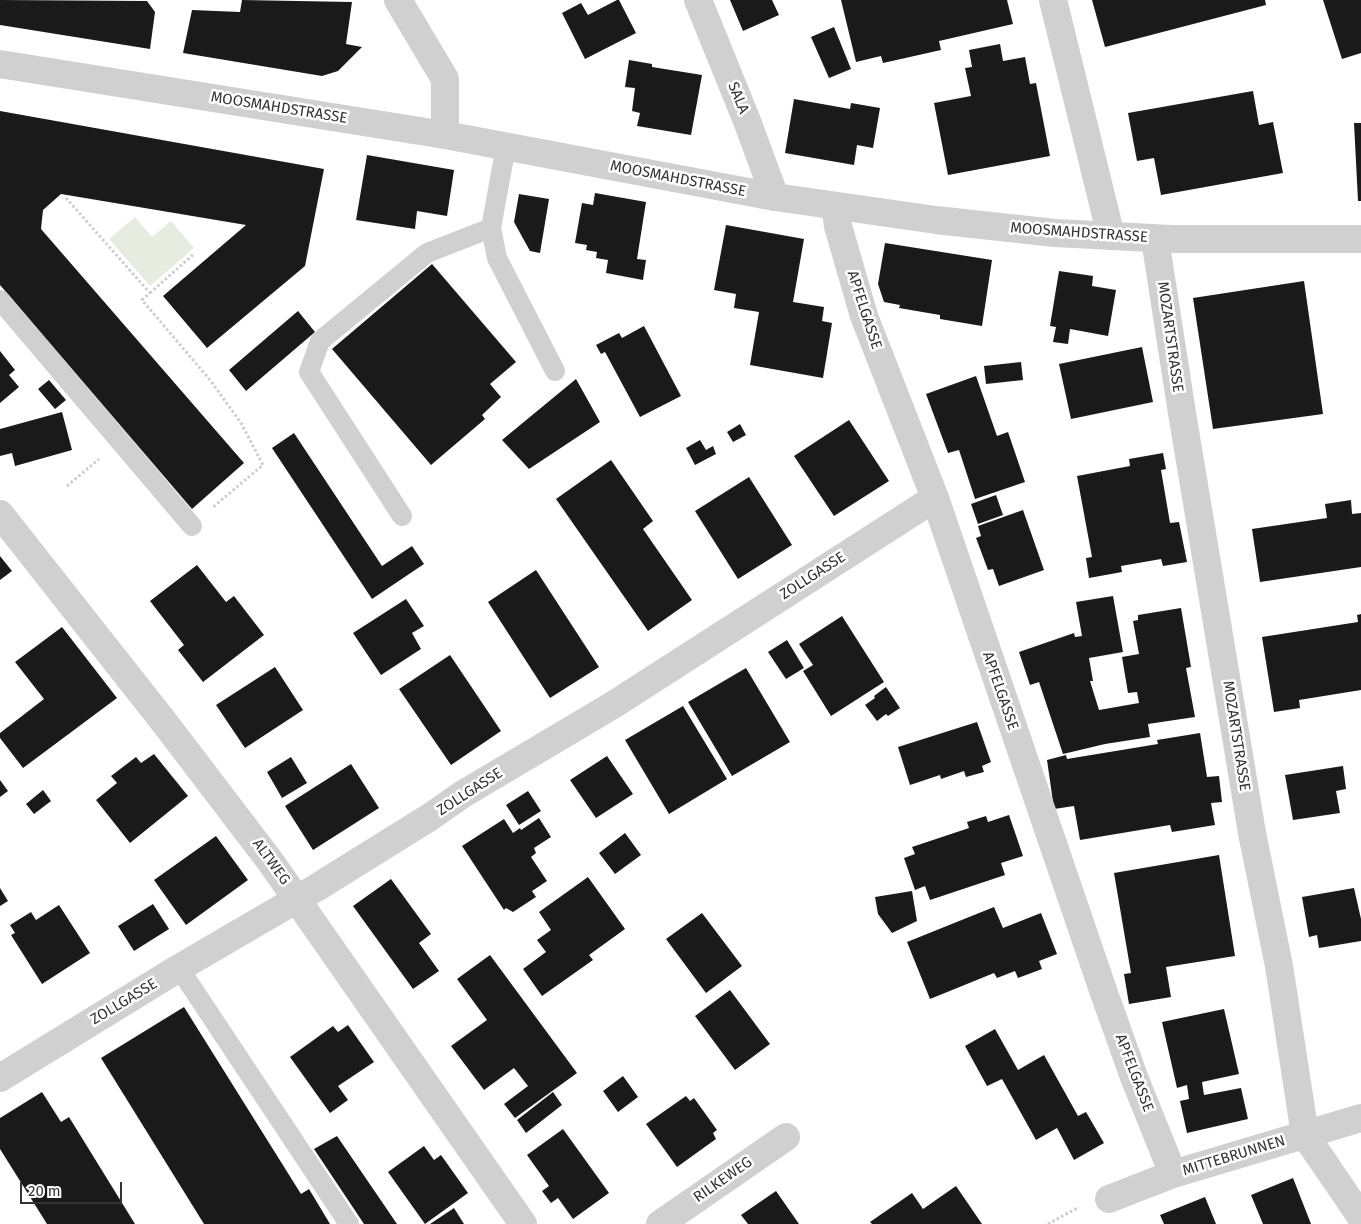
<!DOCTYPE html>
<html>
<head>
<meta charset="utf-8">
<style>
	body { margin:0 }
	#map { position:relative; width:1361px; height:1224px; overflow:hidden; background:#fff; font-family:"Fira Sans",sans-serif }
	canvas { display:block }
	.scale { position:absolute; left:20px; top:1182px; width:102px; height:22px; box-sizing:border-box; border:2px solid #333; border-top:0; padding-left:6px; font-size:15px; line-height:18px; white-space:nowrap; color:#333; -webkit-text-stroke:4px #fff; paint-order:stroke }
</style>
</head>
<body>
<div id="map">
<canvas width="1361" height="1224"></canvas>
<div class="scale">20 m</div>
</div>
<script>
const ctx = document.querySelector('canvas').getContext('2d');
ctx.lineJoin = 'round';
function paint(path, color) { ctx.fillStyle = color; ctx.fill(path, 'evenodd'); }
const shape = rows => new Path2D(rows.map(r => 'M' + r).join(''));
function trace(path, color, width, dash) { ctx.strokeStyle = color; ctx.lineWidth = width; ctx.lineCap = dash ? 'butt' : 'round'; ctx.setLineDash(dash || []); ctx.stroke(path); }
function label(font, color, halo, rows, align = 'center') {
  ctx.font = font + ' "Fira Sans",sans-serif'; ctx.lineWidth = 5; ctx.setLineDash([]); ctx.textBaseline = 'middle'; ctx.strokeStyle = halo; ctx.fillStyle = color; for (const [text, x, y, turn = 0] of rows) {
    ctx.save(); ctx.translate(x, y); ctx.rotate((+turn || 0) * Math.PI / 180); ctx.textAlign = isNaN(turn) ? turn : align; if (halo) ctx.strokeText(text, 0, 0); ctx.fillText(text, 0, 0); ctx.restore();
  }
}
paint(shape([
	[135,217,152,237,171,221,194,248,150,286,109,239]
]), '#e6ecdf');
paint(shape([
	[0,0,147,1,155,12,150,49,0,25],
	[242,0,352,2,346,44,362,47,338,71,322,76,183,53,192,10,240,12],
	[617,0,619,0,636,33,585,59,562,13,581,3,588,15],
	[730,0,772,0,779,15,743,31],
	[841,0,1007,0,1013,24,939,41,941,50,883,63,881,56,856,62],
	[1092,0,1265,0,1266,5,1105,47],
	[1323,0,1361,0,1361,53,1342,59],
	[834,27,851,69,829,78,811,37],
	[1000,44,1003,61,1025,57,1030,84,1036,83,1050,156,948,175,934,103,971,96,965,68,972,67,969,50],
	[629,60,652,64,652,67,702,75,691,135,637,126,640,113,632,111,635,88,625,87],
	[1253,91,1259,125,1273,122,1283,173,1161,195,1154,158,1137,161,1128,113],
	[794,99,850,109,851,103,880,108,873,148,857,145,854,165,785,153],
	[0,111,324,169,305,266,207,348,163,296,246,225,61,194,43,210,41,229,244,463,192,509,0,285],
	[1354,123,1361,123,1361,201,1358,201],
	[367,155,454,170,447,216,417,211,415,229,356,220],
	[595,193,646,202,637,259,646,260,643,280,606,273,608,260,596,258,597,252,586,250,587,245,575,243,582,203,593,205],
	[519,194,549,199,540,253,530,251,514,222],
	[726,225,804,239,793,302,824,307,822,321,832,323,823,378,750,365,759,312,734,308,736,294,714,290],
	[885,243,992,260,982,326,940,319,940,315,899,308,900,305,884,302,878,284],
	[432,264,516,362,490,384,501,397,482,415,485,419,431,465,332,349],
	[1059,271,1093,276,1092,286,1116,290,1108,336,1070,329,1068,344,1053,342,1056,327,1050,326],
	[1304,281,1323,414,1213,429,1193,298],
	[298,311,315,332,246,391,229,370],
	[644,326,681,396,640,417,605,352,601,354,596,345,619,333,622,338],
	[1142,347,1153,402,1071,419,1059,364],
	[0,351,15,370,9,375,19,387,0,403],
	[1021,362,1023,380,986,384,984,366],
	[976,376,997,436,1008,432,1025,482,975,499,959,450,948,453,926,394],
	[576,379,600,422,529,469,502,440],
	[49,380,66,400,55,409,38,389],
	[62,412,72,450,15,466,12,453,0,456,0,429],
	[849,420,889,481,834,516,794,456],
	[740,424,746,435,733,442,727,432],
	[294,433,382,566,412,546,424,564,372,599,272,448],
	[700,440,706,450,713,446,716,454,695,465,686,448],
	[1163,453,1166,469,1161,470,1170,523,1179,522,1187,562,1163,566,1161,559,1121,566,1122,572,1089,578,1086,558,1092,557,1077,476,1130,466,1129,459],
	[611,460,653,521,643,529,692,600,648,631,556,499],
	[749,477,792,545,738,579,695,511],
	[996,495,1003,515,978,524,971,504],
	[1351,500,1352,514,1361,513,1361,567,1260,582,1252,529,1327,518,1325,504],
	[1023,510,1044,570,999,586,993,569,988,570,976,538,981,536,978,526],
	[0,556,12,571,0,580],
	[197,565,226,602,234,596,264,635,203,682,178,650,184,645,150,601],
	[536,570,599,667,550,698,488,602],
	[1113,596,1123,652,1089,658,1093,681,1090,681,1099,710,1139,703,1137,692,1128,693,1122,657,1139,654,1133,621,1138,620,1138,615,1181,608,1191,667,1186,668,1195,717,1148,724,1150,737,1105,744,1063,754,1039,682,1030,685,1019,652,1074,633,1075,637,1082,636,1076,602],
	[406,599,424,626,412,633,421,649,381,675,353,633],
	[1361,614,1361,690,1299,700,1300,708,1274,712,1262,637,1358,622,1357,615],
	[842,616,884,682,831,716,803,671,813,665,799,644],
	[62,627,117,698,23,768,0,738,0,733,44,699,15,662],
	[787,640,804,668,786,679,768,652],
	[450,655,501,731,451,765,399,689],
	[275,667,303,710,245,748,216,705],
	[746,668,790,742,732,776,688,702],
	[886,687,900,708,888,716,886,714,877,721,865,705,875,698,874,696],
	[683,706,727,779,669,814,625,740],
	[977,722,991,762,982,766,984,772,966,777,964,771,941,779,940,775,910,785,898,747],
	[1200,733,1207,777,1219,776,1222,802,1211,803,1215,825,1172,832,1170,825,1080,840,1074,806,1054,809,1047,760,1066,755,1067,759,1158,744,1157,740],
	[154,754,188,796,130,843,96,800,117,783,111,776,136,757,141,763],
	[607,756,633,794,596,818,570,780],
	[291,757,307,783,282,798,267,772],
	[351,764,379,808,313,850,285,806],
	[1343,766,1346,789,1336,791,1340,813,1293,820,1285,775],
	[0,780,8,791,0,797],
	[43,790,51,801,34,814,26,804],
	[528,791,541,811,519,825,506,805],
	[1009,815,1023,856,1001,863,1005,875,930,900,925,886,915,890,904,858,915,854,912,847,969,828,967,822,986,816,988,822],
	[539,818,551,837,534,848,536,853,531,857,547,881,532,891,536,897,513,912,506,908,504,910,462,846,504,819,513,833,520,828,521,830],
	[625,833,641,855,615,874,599,853],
	[216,836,248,880,186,925,154,880],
	[1219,855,1235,956,1166,967,1171,997,1129,1004,1124,974,1131,973,1114,873],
	[588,877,625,929,589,955,593,960,542,996,523,969,546,952,537,940,551,930,539,912],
	[391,879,431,934,419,943,439,971,413,989,353,906],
	[0,888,8,901,0,906],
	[1354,888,1361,919,1361,941,1319,948,1317,935,1309,937,1302,897],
	[912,891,917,921,892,933,878,914,875,897],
	[153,904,169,929,134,951,118,926],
	[59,905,90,953,42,984,11,935,15,933,10,925,31,912,36,920],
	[994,907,1003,928,1041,913,1057,954,1039,961,1042,969,1018,978,1015,971,997,978,994,973,930,999,907,942],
	[702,913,742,966,706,993,666,939],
	[490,955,577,1073,515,1118,504,1104,528,1086,514,1068,484,1090,451,1046,487,1020,457,979],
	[730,990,770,1044,735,1070,695,1016],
	[184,1007,301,1194,309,1189,330,1224,204,1224,101,1058],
	[1224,1009,1239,1074,1202,1082,1204,1095,1241,1088,1248,1119,1187,1133,1180,1101,1189,1099,1187,1085,1177,1088,1162,1022],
	[348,1025,374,1062,338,1086,348,1100,330,1113,290,1057,333,1026,338,1032],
	[995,1029,1018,1070,1044,1055,1078,1116,1086,1112,1104,1143,1074,1160,1057,1128,1036,1140,1002,1079,987,1086,965,1046],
	[623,1076,638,1097,618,1112,603,1091],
	[42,1092,61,1122,69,1117,135,1224,47,1224,0,1149,0,1118],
	[553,1092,562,1105,526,1133,517,1120],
	[686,1096,690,1101,694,1098,717,1130,713,1133,716,1139,677,1167,646,1124],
	[563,1129,609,1193,573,1219,558,1198,551,1203,542,1191,549,1186,527,1155],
	[337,1136,397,1224,364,1224,314,1149],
	[424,1146,434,1160,441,1155,468,1193,425,1224,388,1172],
	[1293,1178,1311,1224,1263,1224,1251,1195],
	[956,1186,982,1224,872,1224,870,1222,912,1193,923,1209],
	[776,1191,799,1224,748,1224,741,1215],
	[1205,1197,1216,1224,1164,1224,1160,1215],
	[454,1208,464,1224,430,1224]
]), '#1a1a1a');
trace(shape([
	[66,198,150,293,142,300,210,380,241,423,263,465,212,508],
	[150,293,195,253],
	[67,486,99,459],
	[1048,1224,1079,1207]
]), '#cdcdcd', 3, [2.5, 2.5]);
trace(shape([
	[491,228,497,258,555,371],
	[0,300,192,526],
	[402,516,309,372,320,341,427,253,491,228,506,146],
	[179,968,349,1224]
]), '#d0d0d0', 20);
trace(shape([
	[398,0,445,79,445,135],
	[698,0,747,121,775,197],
	[1053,0,1111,236],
	[835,206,838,226,864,316,935,498,1104,993,1134,1077,1173,1174],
	[1155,239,1182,413,1252,833,1279,966,1305,1135,1361,1217],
	[0,514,164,722,270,861,523,1224],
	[0,1078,179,968,316,888,430,817,463,794,613,705,935,498],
	[1109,1199,1173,1174,1361,1118],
	[660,1224,786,1137]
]), '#d0d0d0', 28);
trace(shape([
	[0,64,445,135,775,197,936,220,1055,233,1171,239,1361,239]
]), '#d0d0d0', 28);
label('15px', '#333', '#fff', [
	["SALA",738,98,68],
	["MOOSMAHDSTRASSE",279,108,9],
	["MOOSMAHDSTRASSE",678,179,11],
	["MOOSMAHDSTRASSE",1079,233,4],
	["APFELGASSE",864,310,72],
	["MOZARTSTRASSE",1170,337,82],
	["ZOLLGASSE",813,576,-33],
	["APFELGASSE",1000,691,71],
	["MOZARTSTRASSE",1236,736,81],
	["ZOLLGASSE",470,792,-33],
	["ALTWEG",271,862,54],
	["ZOLLGASSE",124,1002,-31],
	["APFELGASSE",1134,1073,69],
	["MITTEBRUNNEN",1234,1156,-17],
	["RILKEWEG",723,1180,-35]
]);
</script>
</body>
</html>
